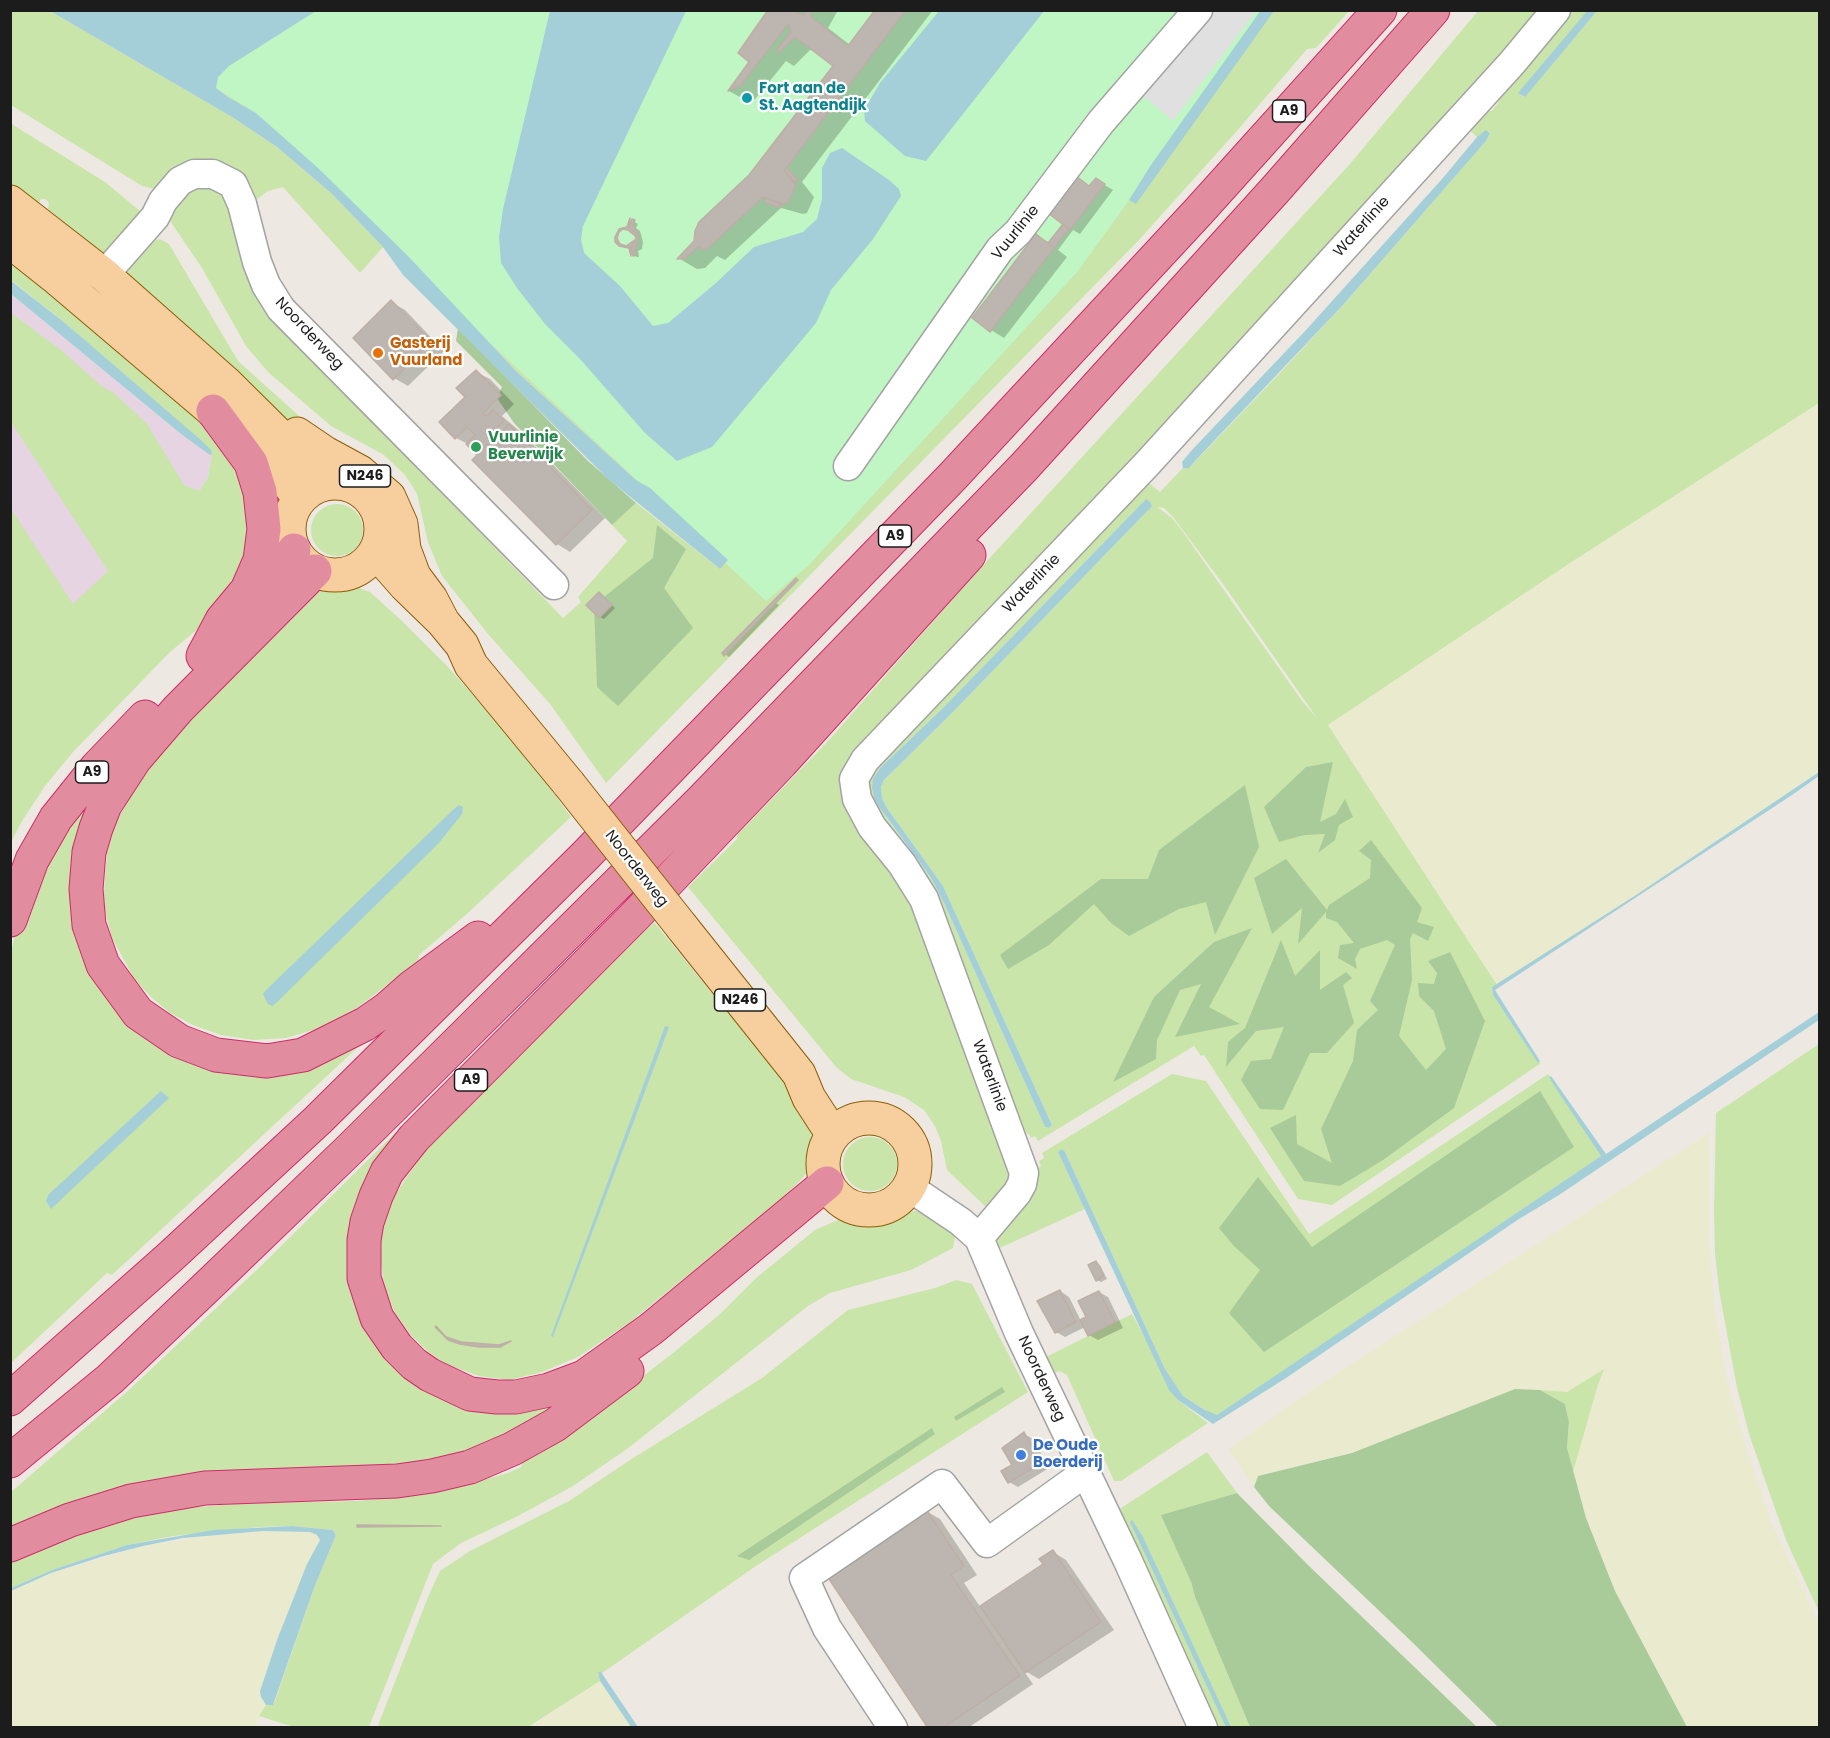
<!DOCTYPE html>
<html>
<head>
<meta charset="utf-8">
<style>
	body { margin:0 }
	#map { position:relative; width:1830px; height:1738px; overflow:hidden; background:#ede9e2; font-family:Poppins,sans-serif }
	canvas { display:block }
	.frame { position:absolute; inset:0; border:12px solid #1c1c1c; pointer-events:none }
</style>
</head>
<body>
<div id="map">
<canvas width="1830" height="1738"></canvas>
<div class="frame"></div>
</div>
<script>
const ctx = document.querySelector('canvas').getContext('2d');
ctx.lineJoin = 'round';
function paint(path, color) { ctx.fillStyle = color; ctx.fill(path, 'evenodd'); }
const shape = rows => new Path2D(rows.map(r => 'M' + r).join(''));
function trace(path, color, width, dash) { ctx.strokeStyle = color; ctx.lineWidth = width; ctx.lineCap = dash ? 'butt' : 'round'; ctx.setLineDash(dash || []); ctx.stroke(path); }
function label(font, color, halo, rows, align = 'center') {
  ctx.font = font + ' Poppins,sans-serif'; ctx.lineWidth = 4.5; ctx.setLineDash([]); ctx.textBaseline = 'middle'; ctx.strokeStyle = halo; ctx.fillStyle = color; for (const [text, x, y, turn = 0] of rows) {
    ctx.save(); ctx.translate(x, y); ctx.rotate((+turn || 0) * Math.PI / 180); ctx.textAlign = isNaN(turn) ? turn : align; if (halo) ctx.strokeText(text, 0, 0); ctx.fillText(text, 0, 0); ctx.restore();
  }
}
paint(shape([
	[11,294,181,434,212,454,208,477,199,491,11,694]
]), '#e6d4e3');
paint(shape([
	[1819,403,1819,772,1636,895,1497,985,1328,725,1570,563],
	[1709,1133,1709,1235,1714,1303,1728,1384,1748,1452,1772,1524,1819,1623,1819,1727,1687,1727,1615,1591,1586,1518,1573,1472,1603,1370,1567,1392,1515,1389,1352,1453,1258,1476,1254,1487,1228,1449,1313,1389],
	[263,1531,310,1532,317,1535,320,1540,307,1564,293,1601,261,1697,266,1705,255,1727,11,1728,11,1591,51,1573,143,1546,222,1533],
	[600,1681,631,1727,528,1728]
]), '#eaebce');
paint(shape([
	[10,11,50,11,232,117,277,147,332,194,383,247,360,273,283,187,268,191,252,203,232,172,159,190,142,186,11,105],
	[316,11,1349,11,1316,48,1307,49,1236,132,1138,241,606,783,550,704,488,634,442,576,428,542,417,494,405,475,384,455,331,426,268,372,246,346,202,268,166,215,190,185,226,188,290,337,563,618,581,602,578,597,627,541,612,525,636,503,720,569,650,488,636,480,516,371,409,256,256,113,228,97,216,88],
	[1478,11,1544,11,1257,340,851,761,930,935,1011,1176,991,1209,986,1207,947,1170,941,1141,935,1126,924,1110,904,1097,851,1079,837,1068,688,887,737,839,737,835,828,741,966,584,1349,165],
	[1565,11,1588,11,1519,93,1524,97,1597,11,1819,11,1819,403,1570,563,1328,725,1497,985,1492,987,1493,995,1538,1062,1541,1063,1332,1205,1298,1199,1204,1055,1201,1056,1194,1046,1038,1141,1035,1136,1031,1138,1028,1133,1024,1135,863,785,866,764,1146,481,1160,492,1183,468,1189,468,1278,375,1343,305,1486,141,1490,133,1489,131,1477,137,1466,127,1484,111,1492,111,1498,103,1502,85],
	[1145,500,1150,502,1142,516,952,713,884,780,881,787,882,798,887,808,943,886,953,908,1052,1125,1049,1128,1045,1127,944,903,931,878,886,817,873,779,880,768,943,708],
	[1157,507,1164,508,1173,517,1223,584,1317,718,1302,701,1183,532,1172,518],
	[10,123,105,182,146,216,109,256,102,252,48,209,49,203,46,199,41,199,37,205,11,191],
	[160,239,169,244,238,361,307,423,307,434,271,409,128,274,130,260,144,243],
	[11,258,199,414,239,462,254,524,238,586,199,628,170,652,73,752,45,786,22,821,11,842,11,509,73,604,108,571,11,422,11,313,61,350,100,385,115,394,147,424,184,485,199,491,208,477,212,454,65,323,11,280],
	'311 530a26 26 0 1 1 52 0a26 26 0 1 1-52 0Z',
	[337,586,356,587,370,592,402,621,447,666,495,720,532,764,571,817,469,912,419,955,418,961,357,1008,317,1029,286,1038,253,1040,221,1035,193,1025,170,1013,151,997,135,980,112,938,103,904,107,853,115,825,132,792,164,748,286,611,319,587],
	[142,735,78,906,181,1051,369,1037,112,1275,107,1273,11,1363,11,953,20,913,43,853],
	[654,922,718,1001,726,1002,770,1057,814,1126,815,1140,809,1170,800,1181,778,1202,629,1323,578,1357,542,1372,509,1380,479,1376,445,1364,427,1351,411,1335,395,1313,384,1286,379,1247,384,1224,391,1202,406,1178,430,1145],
	[1819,1044,1819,1612,1786,1540,1750,1437,1737,1388,1719,1290,1715,1253,1714,1212,1716,1113],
	[1172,1074,1206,1081,1309,1234,1548,1074,1601,1156,1223,1412,1217,1415,1212,1414,1183,1396,1165,1369,1065,1152,1058,1152,1085,1209,991,1252,1002,1222,1037,1169,1041,1166,1039,1161,1044,1158,1042,1153],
	[396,1132,403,1140,358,1226,401,1362,572,1402,456,1459,11,1534,10,1493,130,1389,263,1264],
	'843 1164a27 27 0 1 1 54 0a27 27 0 1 1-54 0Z',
	[914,1211,925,1212,953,1231,955,1237,953,1248,911,1270,830,1293,808,1306,627,1449,573,1486,516,1517,461,1543,433,1564,369,1727,294,1727,259,1716,266,1705,273,1705,275,1701,314,1588,336,1535,333,1530,292,1526,259,1527,173,1536,127,1545,52,1570,11,1588,11,1559,73,1532,194,1503,198,1507,246,1503,356,1501,396,1497,443,1491,508,1473,521,1467,523,1459,602,1408,673,1353,719,1315,756,1278,815,1230,838,1220,848,1218,874,1221,902,1212],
	[956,1280,972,1284,1028,1392,756,1566,602,1673,598,1672,600,1681,528,1727,377,1728,428,1597,440,1571,470,1551,569,1501,630,1460,762,1378,848,1310,935,1288],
	[1132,1314,1178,1400,1208,1423,1121,1481,1114,1481,1067,1375,1059,1371,1052,1374,1044,1358],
	[1604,1369,1598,1385,1573,1472,1567,1448,1569,1422,1565,1404,1540,1390,1567,1392],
	[1207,1452,1237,1493,1162,1515,1191,1582,1195,1597,1250,1727,1215,1727,1115,1512]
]), '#c9e5aa');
paint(shape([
	[458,328,588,461,636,503,612,525,514,423,497,398,502,387,456,341],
	[657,525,686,549,664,588,693,628,618,706,597,687,594,605,653,558],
	[1333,762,1320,822,1336,814,1345,799,1353,817,1339,825,1335,840,1318,853,1325,834,1304,835,1279,842,1264,807,1306,767],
	[1245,785,1259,847,1215,935,1206,902,1179,909,1129,936,1111,923,1094,904,1049,945,1008,969,1000,955,1101,879,1148,879,1159,850],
	[1371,840,1422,908,1417,922,1434,927,1428,941,1413,933,1410,939,1412,980,1399,1036,1426,1070,1446,1049,1434,1011,1419,996,1418,983,1434,984,1437,973,1428,961,1450,952,1485,1021,1454,1108,1383,1160,1340,1186,1304,1181,1270,1128,1296,1115,1297,1144,1332,1163,1321,1129,1353,1061,1357,1030,1378,1010,1370,1001,1395,945,1387,940,1360,949,1355,959,1357,969,1338,958,1340,945,1354,943,1337,922,1326,918,1326,912,1298,944,1302,908,1272,934,1254,878,1286,859,1327,910,1329,905,1370,878,1371,860,1359,851],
	[1252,928,1209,1007,1240,1024,1175,1037,1201,984,1180,990,1157,1040,1156,1059,1113,1082,1154,997,1214,942],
	[1281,940,1295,976,1320,950,1320,990,1346,972,1352,978,1343,985,1354,1023,1327,1053,1310,1053,1283,1110,1260,1109,1241,1080,1251,1061,1271,1059,1284,1027,1256,1031,1226,1067,1228,1042,1245,1028],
	[1540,1091,1574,1147,1264,1352,1229,1313,1260,1270,1233,1245,1219,1228,1258,1177,1312,1247],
	[1002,1387,1005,1392,956,1421,954,1417],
	[1515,1389,1540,1390,1565,1404,1569,1422,1567,1448,1586,1518,1615,1591,1687,1727,1498,1727,1412,1642,1269,1506,1254,1487,1258,1476,1352,1453],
	[932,1428,935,1434,749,1560,737,1556],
	[1237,1493,1309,1566,1477,1727,1250,1727,1195,1597,1191,1582,1161,1515]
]), '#a9cb99');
paint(shape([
	[60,11,1266,11,1078,271,809,565,766,601,488,341,256,113,216,88]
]), '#c0f6c3');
paint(shape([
	[1204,11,1256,11,1173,121,1135,89]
]), '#e0e0e0');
paint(shape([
	[1261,10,1274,11,1136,204,1129,200,1151,165],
	[1588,10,1597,11,1525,97,1518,93],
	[50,11,316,11,229,66,218,77,216,88,228,97,256,113,318,168,408,256,516,371,636,480,650,488,728,560,720,569,608,479,403,275,383,247,332,194,277,147,232,117],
	[550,11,686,11,583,226,581,239,584,253,620,286,653,326,668,323,716,283,754,247,803,232,817,219,822,199,822,168,830,153,842,148,889,180,899,189,901,196,873,239,831,290,816,323,712,447,677,461,645,433,580,359,545,324,517,288,501,263,499,237,503,209],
	[939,11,1044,11,926,161,905,156,865,121,864,110,880,83],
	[1486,130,1490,133,1486,141,1343,305,1196,460,1189,468,1183,468,1182,462,1192,450,1306,330,1442,179,1477,137],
	[10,280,65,323,202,441,211,450,212,454,210,455,181,434,11,294],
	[1146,499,1150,502,1152,506,952,713,884,780,881,787,882,798,887,808,943,886,953,908,1052,1125,1049,1128,1045,1127,944,903,931,878,875,801,872,788,873,779,880,768,943,708],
	[1819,772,1819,776,1792,795,1495,990,1540,1061,1538,1063,1493,995,1492,987,1636,895],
	[459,805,463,807,462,814,438,844,276,1003,272,1006,268,1004,263,994,266,990,455,808],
	[1819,1012,1819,1020,1559,1195,1519,1219,1286,1378,1213,1424,1178,1400,1169,1390,1058,1152,1062,1149,1065,1152,1165,1369,1183,1396,1205,1410,1217,1415,1601,1156,1557,1090,1549,1077,1551,1076,1606,1154],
	[665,1026,669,1027,668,1030,553,1337,551,1336],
	[161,1091,169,1098,51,1209,46,1201,48,1195],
	[1132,1520,1143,1537,1231,1727,1226,1727,1130,1522],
	[292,1526,333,1530,336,1535,314,1588,273,1705,266,1705,261,1697,260,1691,277,1640,307,1564,320,1540,317,1535,310,1532,263,1531,183,1538,143,1546,104,1556,51,1573,11,1591,11,1588,52,1570,127,1545,214,1530],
	[598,1672,601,1672,638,1727,631,1727,600,1681]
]), '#a4cfd9');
paint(shape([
	[769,10,838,10,828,28,850,45,877,10,933,10,802,182,814,197,807,213,803,214,781,208,725,260,717,256,705,268,697,269,680,259,751,176,835,66,812,48,794,66,786,61,755,99,747,101,729,91,752,62],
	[1096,180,1113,190,1080,234,1073,230,1058,250,1067,257,1004,338,991,330,1037,236,1050,243],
	[631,220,638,224,636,228,640,231,643,242,642,249,638,251,639,257,637,257,633,255,630,246,634,240,638,240,637,234,628,229],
	[391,302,405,310,444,351,408,386,394,378],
	[476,372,490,379,514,404,502,416,523,434,605,518,570,552,557,544,470,445,456,438],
	[600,594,615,608,604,619,600,617],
	[774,602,779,605,729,657,724,653],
	[1096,1262,1100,1265,1107,1279,1101,1282,1097,1280],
	[1060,1291,1069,1297,1081,1321,1088,1318,1099,1292,1108,1297,1123,1328,1098,1340,1089,1335,1085,1327,1065,1337,1056,1332],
	[1024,1434,1033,1439,1049,1468,1018,1487,1009,1482],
	[926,1511,940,1519,977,1575,964,1583,981,1608,1045,1565,1053,1552,1066,1560,1114,1630,1039,1679,1023,1670,1033,1684,968,1728,930,1728]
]), '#0003');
const building = shape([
	[768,10,798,10,796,13,804,15,807,10,814,10,810,16,848,46,875,10,906,10,784,171,796,185,788,203,783,204,763,197,706,250,702,250,699,246,686,258,677,259,694,241,695,231,699,222,749,175,833,66,795,37,778,53,776,51,791,31,788,24,741,85,728,91,749,62,738,53,768,10],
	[787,168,798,180,795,182,784,171,787,168],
	[1076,176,1089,186,1096,178,1105,184,1070,230,1048,213,1076,176],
	[766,198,781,204,779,208,764,202,766,198],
	[630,218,629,227,636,235,634,235,628,230,623,229,619,232,617,238,620,244,626,246,636,239,631,248,631,256,629,248,619,246,615,242,615,237,619,229,627,227,630,218],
	[632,219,635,220,633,226,637,231,639,238,635,249,636,255,633,256,631,248,636,239,634,231,629,227,632,219],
	[1063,224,1069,229,1054,248,1048,243,1063,224],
	[1036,234,1054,248,990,332,972,318,1036,234],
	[391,300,432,342,393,380,353,338,391,300],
	[476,370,501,395,483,413,486,416,493,410,504,421,497,428,501,432,477,455,466,444,475,435,467,427,455,439,439,422,465,397,456,388,476,370],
	[509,424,592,510,556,545,472,460,509,424],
	[796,578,798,580,724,656,722,653,796,578],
	[599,592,612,605,599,618,586,605,599,592],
	[1096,1261,1104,1276,1096,1281,1088,1265,1096,1261],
	[1060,1290,1076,1322,1055,1333,1037,1301,1060,1290],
	[1099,1291,1115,1322,1088,1336,1080,1320,1086,1317,1078,1301,1099,1291],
	[436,1326,446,1337,461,1342,499,1345,511,1341,500,1347,479,1347,460,1344,448,1340,435,1327,436,1326],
	[1024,1432,1041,1463,1008,1483,1001,1471,1012,1465,1002,1448,1024,1432],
	[926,1509,964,1566,951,1575,1020,1676,943,1728,928,1728,827,1576,926,1509],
	[357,1525,441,1526,357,1527,357,1525],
	[1053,1550,1101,1622,1025,1673,980,1606,1043,1564,1039,1559,1053,1550]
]);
paint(building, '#bdb5af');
trace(building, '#beafa5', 1.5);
const minor = shape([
	[104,275,155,217,163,201,180,181,194,174,213,174,233,184,242,204,257,262,266,285,281,309,554,585],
	[848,466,1000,249,1018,232,1101,122,1198,10],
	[909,1187,961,1222,979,1238,1019,1333,1128,1561,1203,1728],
	[979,1238,1017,1193,1022,1184,1024,1173,924,899,902,864,872,827,857,799,854,779,865,760,1146,465,1512,63,1556,10],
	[893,1728,827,1628,804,1578,942,1484,987,1543,1086,1472]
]);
const major = shape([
	[10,202,104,275,225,382,327,483],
	[10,241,54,276,213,411,260,447,300,499],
	[297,434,325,453,360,472,389,497,401,524,404,549,414,576,431,599,443,622],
	'289 529a46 46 0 1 1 92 0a46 46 0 1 1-92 0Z',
	[376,552,406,586,443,622,462,645,471,665,569,784],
	[682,927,799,1074,809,1098,833,1135],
	'823 1164a46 46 0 1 1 92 0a46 46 0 1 1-92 0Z'
]);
const highway = shape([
	[315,571,178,709,135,759,105,805,96,828,89,852,86,889,89,925,103,965,138,1013,179,1041,216,1055,267,1061,303,1055,365,1024,388,1008,413,986,478,938],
	[235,623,274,578,294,550],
	[203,656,222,620,247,590,260,560,264,529,260,492,251,463,213,411],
	[10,920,32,860,56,818,97,767,145,717],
	[827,1183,651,1329,584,1377,549,1390,516,1397,497,1397,470,1394,430,1375,414,1364,397,1347,377,1318,364,1278,364,1240,367,1222,376,1196,387,1172,414,1138,635,916,782,762,969,555],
	[10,1399,169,1258,318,1120,585,856,954,475,1199,211,1380,10],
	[10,1461,110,1379,216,1278,349,1150,700,802,1025,466,1275,190,1433,10],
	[10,1545,70,1520,131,1501,205,1488,397,1481,432,1476,470,1467,512,1449,555,1425,627,1371]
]);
trace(minor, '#a3a3a3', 31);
trace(major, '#8d5d07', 35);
trace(highway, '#ce2c68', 35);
trace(minor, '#fff', 28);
trace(major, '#f7ce9d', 33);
trace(highway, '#e18d9f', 33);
const majorBridge = shape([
	[569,784,682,927]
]);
trace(majorBridge, '#8d5d07', 35, []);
trace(majorBridge, '#f7ce9d', 33);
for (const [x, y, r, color] of [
	[747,98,6,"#0f9aa8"],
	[378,353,6,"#e8710a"],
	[476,447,6,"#2e9e5b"],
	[1021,1455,6,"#3f7fe0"]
]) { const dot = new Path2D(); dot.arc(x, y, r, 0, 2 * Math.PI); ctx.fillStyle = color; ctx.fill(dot); trace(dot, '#fff', 2); }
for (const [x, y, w] of [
	[1289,111,33],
	[365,476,51],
	[895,536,33],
	[92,772,33],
	[740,1000,51],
	[471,1080,33]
]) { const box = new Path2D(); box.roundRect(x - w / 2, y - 11, w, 22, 4.5); ctx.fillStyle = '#fff'; ctx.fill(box); trace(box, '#1c1c1c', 1.5); }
label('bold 14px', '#1c1c1c', null, [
	["A9",1289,111],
	["N246",365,476],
	["A9",895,536],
	["A9",92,772],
	["N246",740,1000],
	["A9",471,1080]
]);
label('bold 15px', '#0d838f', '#fff', [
	["Fort aan de",759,89],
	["St. Aagtendijk",759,106]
], 'left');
label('15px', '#1c1c1c', '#fff', [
	["Waterlinie",1362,227,-48],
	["Vuurlinie",1016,233,-51],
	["Noorderweg",309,334,47],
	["Waterlinie",1032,584,-46],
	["Noorderweg",636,869,52],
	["Waterlinie",989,1076,70],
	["Noorderweg",1041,1379,65]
]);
label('bold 15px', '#c56008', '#fff', [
	["Gasterij",390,344],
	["Vuurland",390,361]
], 'left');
label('bold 15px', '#27864d', '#fff', [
	["Vuurlinie",488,438],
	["Beverwijk",488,455]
], 'left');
label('bold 15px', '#366cbe', '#fff', [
	["De Oude",1033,1446],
	["Boerderij",1033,1463]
], 'left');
</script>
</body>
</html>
